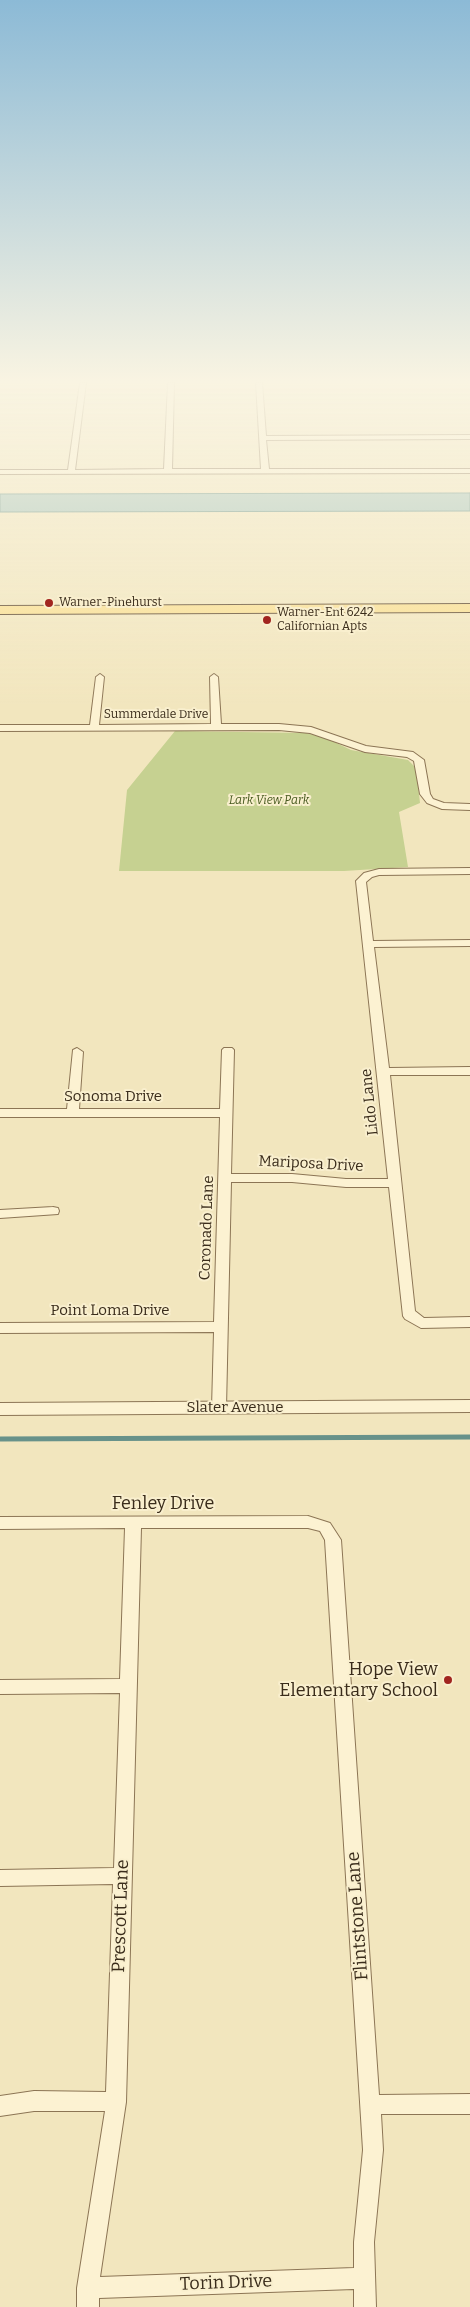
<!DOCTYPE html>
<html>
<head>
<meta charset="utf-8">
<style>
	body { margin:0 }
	canvas { display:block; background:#f2e6be }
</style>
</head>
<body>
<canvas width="470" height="2307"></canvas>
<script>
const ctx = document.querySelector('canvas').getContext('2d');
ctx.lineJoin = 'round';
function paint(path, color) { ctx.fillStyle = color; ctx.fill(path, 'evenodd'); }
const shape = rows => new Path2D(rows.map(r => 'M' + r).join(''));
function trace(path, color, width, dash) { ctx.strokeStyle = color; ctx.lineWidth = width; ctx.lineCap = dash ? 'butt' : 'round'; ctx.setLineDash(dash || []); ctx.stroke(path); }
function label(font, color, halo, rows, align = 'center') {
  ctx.font = font + ' Bitter,serif'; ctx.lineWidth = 4; ctx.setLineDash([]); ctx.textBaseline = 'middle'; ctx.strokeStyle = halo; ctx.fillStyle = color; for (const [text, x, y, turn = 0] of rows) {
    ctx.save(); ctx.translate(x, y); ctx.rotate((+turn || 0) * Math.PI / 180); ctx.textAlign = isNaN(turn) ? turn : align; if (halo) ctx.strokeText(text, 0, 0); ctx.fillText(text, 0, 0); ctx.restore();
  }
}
paint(shape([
	[175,731,306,733,326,738,351,750,408,760,414,766,417,776,420,803,399,812,408,867,344,871,119,871,127,790]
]), '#c6d191');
const water = shape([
	[470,493,470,511,0,512,0,494,470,493]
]);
paint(water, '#a2c3bb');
trace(water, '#68928a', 1);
trace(shape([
	[0,1439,470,1437]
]), '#68928a', 5);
const minor = shape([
	[80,383,86,383,75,470,164,469,168,383,174,383,172,469,261,469,256,383,262,383,266,436,470,435,470,439,266,440,269,469,470,469,470,473,0,474,0,470,68,470,80,383],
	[100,674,104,677,99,725,211,724,210,677,214,674,218,677,221,724,279,724,311,727,366,746,413,752,424,760,430,794,433,799,444,803,470,804,470,810,442,809,427,803,420,794,414,761,407,757,365,752,310,733,279,730,0,731,0,725,90,725,96,677,100,674],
	[470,868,470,874,379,875,372,877,366,882,373,941,470,940,470,946,374,947,389,1068,470,1067,470,1075,390,1075,415,1311,424,1318,470,1317,470,1327,421,1328,405,1319,403,1316,389,1187,346,1187,292,1182,231,1182,226,1408,224,1412,214,1412,212,1408,214,1332,0,1333,0,1323,214,1322,220,1117,0,1117,0,1109,67,1109,73,1050,77,1048,83,1052,79,1109,220,1109,222,1050,224,1048,232,1048,234,1050,231,1174,292,1174,346,1179,388,1179,356,881,364,873,379,869,470,868],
	[53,1207,58,1208,59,1211,58,1214,0,1218,0,1210,53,1207],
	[308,1516,330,1523,341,1540,379,2095,470,2094,470,2114,381,2114,383,2150,374,2242,376,2307,354,2307,354,2289,99,2298,99,2307,77,2307,77,2288,105,2111,34,2111,0,2116,0,2096,34,2091,106,2092,113,1884,0,1886,0,1870,114,1868,120,1693,0,1694,0,1680,120,1679,125,1528,0,1529,0,1517,308,1516],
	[141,1528,308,1528,320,1531,325,1540,363,2150,354,2242,354,2268,100,2277,126,2102,141,1528]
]);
const tertiary = shape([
	[470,1400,470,1412,0,1415,0,1403,470,1400]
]);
const primary = shape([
	[470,604,470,612,0,614,0,606,470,604]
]);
trace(minor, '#8c7555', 2);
trace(tertiary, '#8c7555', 2);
trace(primary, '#59432a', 2);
paint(minor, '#fcf2d2');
paint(tertiary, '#fcf2d2');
paint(primary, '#fadf91');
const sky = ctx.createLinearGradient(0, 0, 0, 706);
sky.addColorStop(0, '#8cbad6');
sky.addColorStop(0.54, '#f9f4e2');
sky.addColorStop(1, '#f9f4e200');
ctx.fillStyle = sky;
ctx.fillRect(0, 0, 470, 706);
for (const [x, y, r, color] of [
	[49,603,5,"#a1251f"],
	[267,620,5,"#a1251f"],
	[448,1680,5,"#a1251f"]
]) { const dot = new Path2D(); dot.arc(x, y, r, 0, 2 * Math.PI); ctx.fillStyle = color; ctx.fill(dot); trace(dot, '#f9efce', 2); }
label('12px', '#3a2c1b', '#f9efce', [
	["Warner-Pinehurst",59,603],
	["Warner-Ent 6242",277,613],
	["Californian Apts",277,627]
], 'left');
label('12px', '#3a2c1b', '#f9efce', [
	["Summerdale Drive",156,715]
]);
label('italic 12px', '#47591f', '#f9efce', [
	["Lark View Park",269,801]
]);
label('15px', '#3a2c1b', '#f9efce', [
	["Sonoma Drive",113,1097],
	["Lido Lane",370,1102,-96],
	["Mariposa Drive",311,1164,3],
	["Coronado Lane",207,1228,-88],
	["Point Loma Drive",110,1311],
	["Slater Avenue",235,1408]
]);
label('18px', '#3a2c1b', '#f9efce', [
	["Fenley Drive",163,1504],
	["Prescott Lane",121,1916,-88],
	["Flintstone Lane",358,1916,-94],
	["Torin Drive",226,2283,-2]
]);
label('18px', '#3a2c1b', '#f9efce', [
	["Hope View",438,1670],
	["Elementary School",438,1691]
], 'right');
</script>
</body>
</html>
